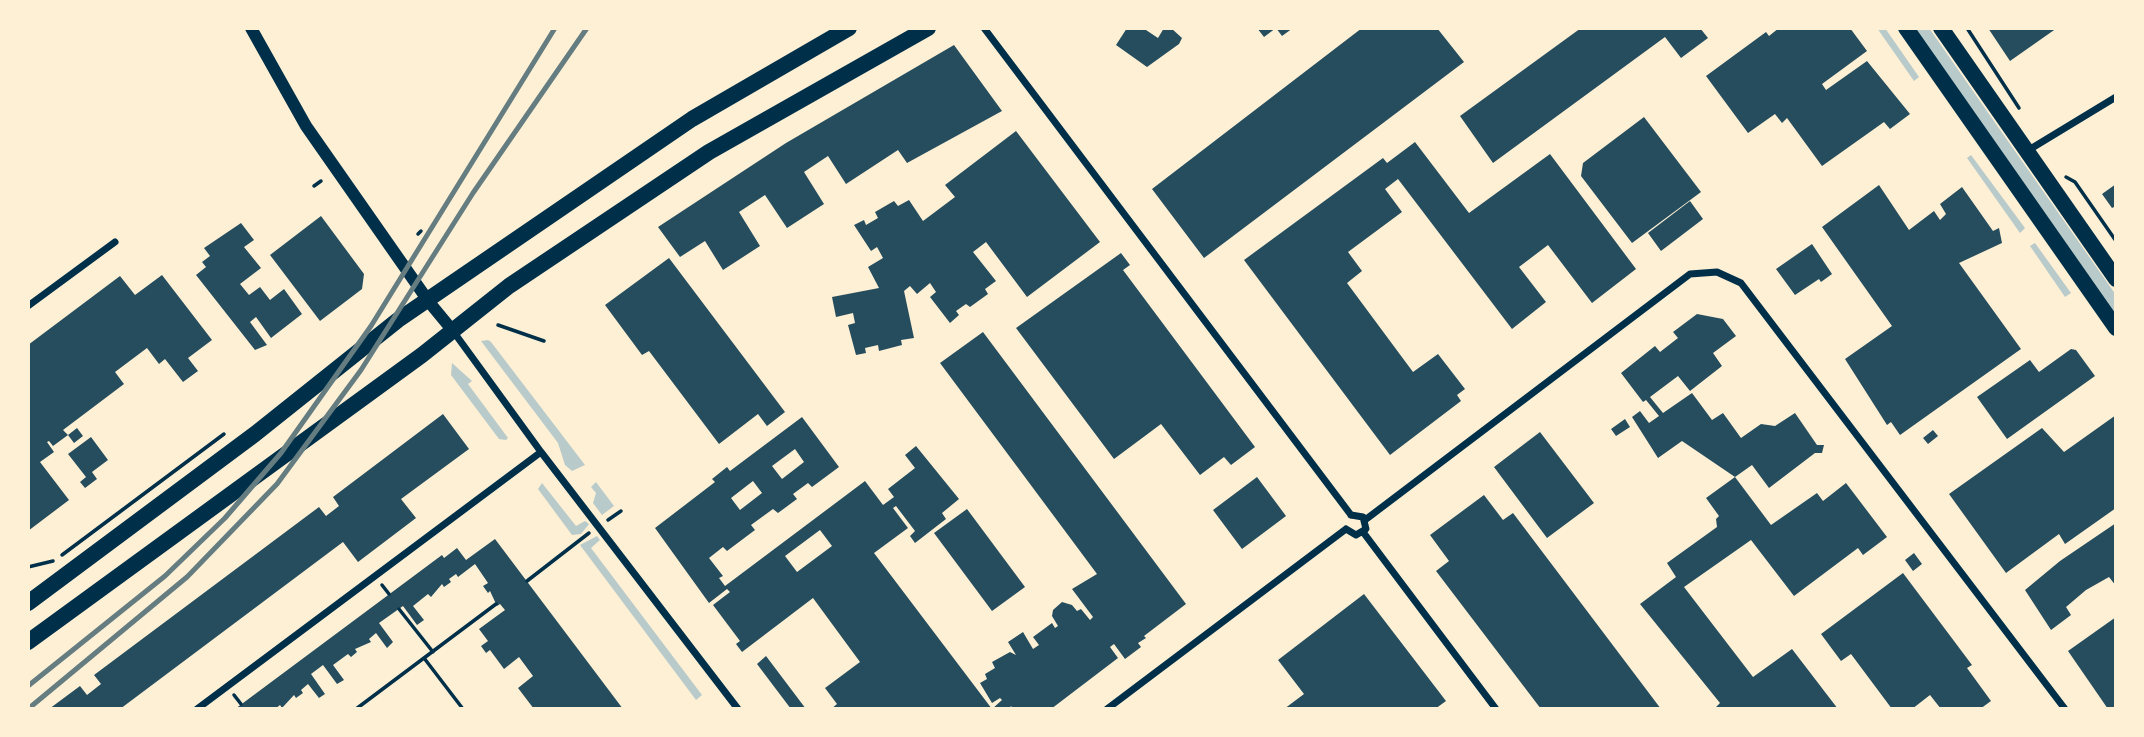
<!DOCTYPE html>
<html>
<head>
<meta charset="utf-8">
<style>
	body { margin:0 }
	#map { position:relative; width:2144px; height:737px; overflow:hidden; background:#fdf0d5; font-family:Karla,sans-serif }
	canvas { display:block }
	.frame { position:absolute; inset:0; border:30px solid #fdf0d5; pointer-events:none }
</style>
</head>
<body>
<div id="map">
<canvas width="2144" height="737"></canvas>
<div class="frame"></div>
</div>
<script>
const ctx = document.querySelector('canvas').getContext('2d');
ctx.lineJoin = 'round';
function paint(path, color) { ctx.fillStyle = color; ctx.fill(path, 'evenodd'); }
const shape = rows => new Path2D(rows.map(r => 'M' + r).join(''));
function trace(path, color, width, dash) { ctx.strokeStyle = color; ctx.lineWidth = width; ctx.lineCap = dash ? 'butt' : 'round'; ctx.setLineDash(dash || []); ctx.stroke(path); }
paint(shape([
	[1877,28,1885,28,1919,77,1914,81],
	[1915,28,1929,28,1996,124,2116,295,2116,314],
	[1971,155,2025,228,2020,233,1967,158],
	[2035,243,2071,293,2065,297,2030,246],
	[488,340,491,342,585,465,572,471,565,465,558,443,481,341],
	[452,363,472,381,468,384,508,438,506,440,499,439,451,375],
	[596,482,614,506,602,515,593,503,596,493,591,487],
	[542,483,576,526,585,521,589,524,581,534,572,535,538,489],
	[597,536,600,540,591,548,702,695,696,700,580,545]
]), '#b9caca');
paint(shape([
	[1127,28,1143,28,1158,38,1164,28,1171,28,1182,38,1179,44,1147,67,1116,45],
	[1257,28,1293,28,1282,36,1276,28,1264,37],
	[1362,28,1437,28,1464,62,1204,258,1152,189],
	[1581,28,1700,28,1708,38,1681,58,1665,37,1493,163,1460,116],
	[1779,28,1850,28,1867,51,1822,84,1826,90,1867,61,1910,114,1890,129,1884,122,1822,166,1787,118,1782,123,1775,114,1748,133,1706,76,1766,32,1769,36],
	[1988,28,2057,28,2010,61],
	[954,45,1002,111,907,163,898,150,846,184,828,156,804,172,824,204,787,228,765,195,739,212,760,246,723,270,705,241,680,257,658,227,786,143],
	[1644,117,1701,192,1632,243,1581,176,1583,163],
	[1016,131,1100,242,1027,297,986,242,973,252,996,281,985,289,988,294,970,307,966,304,956,311,959,315,950,323,930,297,936,292,930,283,917,294,910,286,904,291,914,338,901,340,902,345,879,351,878,345,865,348,866,353,856,355,848,325,855,323,853,313,836,317,832,297,879,288,868,267,883,258,877,247,871,251,854,225,864,220,866,225,878,218,875,212,894,201,898,206,909,200,923,221,955,197,945,185],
	[1415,142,1469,213,1550,154,1636,269,1592,303,1548,245,1519,267,1546,302,1512,329,1398,179,1385,189,1402,212,1348,252,1362,271,1347,283,1413,372,1438,354,1465,389,1457,395,1461,401,1390,455,1244,260,1383,158,1387,163],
	[2116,184,2116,206,2112,208,2102,194],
	[1879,185,1909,230,1934,211,1940,220,1946,214,1940,204,1962,187,1993,231,1999,228,2002,243,1959,263,2021,349,1900,435,1891,422,1887,425,1845,359,1892,326,1822,227],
	[1690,201,1703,219,1661,251,1648,233],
	[321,216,364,274,362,289,320,321,270,255],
	[241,223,254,240,244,247,261,268,240,284,249,295,260,287,270,300,284,289,302,314,271,338,256,317,250,322,267,345,255,350,196,275,206,267,202,262,210,256,204,248],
	[1812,244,1832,274,1821,282,1819,279,1795,295,1776,269],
	[1121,253,1130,265,1123,270,1255,447,1231,465,1224,457,1200,475,1161,424,1114,459,1016,328],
	[669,258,785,412,767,426,758,414,719,444,649,351,642,355,605,305],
	[162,275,212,340,188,358,198,371,183,382,165,359,159,364,147,348,115,372,124,384,63,430,68,435,53,446,49,441,47,442,54,452,40,462,69,500,28,531,28,345,120,276,135,295],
	[1697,314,1723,319,1736,336,1713,353,1722,366,1690,391,1678,376,1650,397,1663,413,1692,393,1712,420,1723,413,1741,438,1761,424,1775,426,1795,413,1817,445,1824,445,1822,453,1815,453,1769,488,1752,465,1735,477,1682,441,1658,458,1632,417,1640,411,1649,423,1659,416,1646,400,1643,402,1621,373,1655,346,1660,352,1678,338,1673,332],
	[983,332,1186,604,1144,636,1146,638,1138,643,1141,647,1125,659,1114,644,1110,647,1118,658,1051,709,1013,709,1011,706,1009,709,831,709,837,704,825,688,860,662,813,598,742,652,736,644,740,641,713,605,730,592,727,589,709,603,655,528,715,482,712,479,727,467,730,471,802,417,839,467,812,487,808,483,793,494,797,499,778,513,773,509,751,525,755,530,727,551,723,547,709,558,723,576,719,578,725,586,865,481,883,505,894,497,888,489,915,468,905,455,916,446,959,499,942,513,946,519,915,543,910,536,915,531,896,506,893,508,908,528,874,553,992,709,1002,700,1000,698,992,703,980,683,987,679,985,674,995,668,992,662,1010,652,1016,655,1008,642,1023,632,1033,649,1039,645,1033,637,1052,623,1055,628,1058,626,1052,616,1053,610,1062,602,1072,605,1077,611,1081,609,1090,620,1093,617,1072,589,1097,574,940,363],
	[795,449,804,462,782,479,772,466],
	[753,481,762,493,740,510,731,498],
	[820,530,832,546,797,572,785,556],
	[2071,349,2076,350,2095,376,2007,439,1977,397,2030,360,2039,372],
	[443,414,469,449,401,499,416,518,358,562,343,542,120,709,49,709,80,686,87,695,101,684,94,675,319,507,326,516,339,506,333,497],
	[2116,415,2116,508,2065,544,2059,534,2006,573,1949,494,2042,428,2064,452],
	[1625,419,1630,427,1616,436,1611,429],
	[77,428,83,436,74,443,68,435],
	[1933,430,1938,436,1928,444,1923,438],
	[1540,432,1594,503,1547,538,1494,467],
	[91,437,108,460,92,472,97,479,85,488,80,482,86,477,68,454],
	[1257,477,1286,516,1242,549,1213,510],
	[1735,477,1771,525,1817,493,1823,501,1846,483,1887,537,1863,555,1858,548,1794,596,1751,540,1684,587,1753,677,1792,649,1838,709,1714,709,1720,703,1640,604,1676,577,1667,563,1717,527,1716,519,1719,516,1706,498],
	[1484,495,1503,520,1513,513,1661,709,1541,709,1436,571,1449,561,1430,535],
	[967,509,1025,587,992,611,934,533],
	[2116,523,2116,586,2109,577,2086,590,2066,607,2071,615,2051,630,2025,590,2060,561],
	[495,539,623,709,534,709,518,688,533,676,519,657,504,669,490,650,486,653,481,646,488,641,479,629,505,610,500,604,497,606,490,591,488,593,483,586,488,583,475,564,458,577,456,574,449,579,451,582,444,587,442,584,431,597,428,594,413,606,424,620,417,625,403,606,379,623,393,642,387,648,376,633,369,639,371,642,355,649,357,652,351,657,348,654,333,665,344,680,337,684,323,665,311,674,325,694,319,698,308,684,301,690,303,693,296,698,294,695,282,708,280,705,275,709,235,709,442,555,444,558,457,548,466,560],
	[1914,553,1922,564,1913,571,1905,560],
	[1903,573,1972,665,1967,668,1991,701,1980,709,1941,709,1930,695,1912,709,1892,709,1851,654,1841,661,1821,634],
	[1364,594,1446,701,1435,709,1284,709,1304,694,1278,660],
	[2116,617,2116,709,2108,709,2068,651],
	[766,656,806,709,791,709,757,664]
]), '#264d5e');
trace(shape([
	[1967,28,2019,108],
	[2066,177,2075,182,2116,241],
	[314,186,321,181],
	[418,234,421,231],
	[498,325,544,341],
	[608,520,621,511],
	[62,555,224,434],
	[28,567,53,561],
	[527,581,589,533],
	[382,585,389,594],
	[399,609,433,652],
	[424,658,463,709],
	[234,695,241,704],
	[356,709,496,604]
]), '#003049', 3.5);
trace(shape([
	[984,28,1351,515],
	[2027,151,2116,97],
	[28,306,115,242],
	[453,331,541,452,738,709],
	[1365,520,1690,274,1717,272,1741,283,2065,709],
	[1346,529,1356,535,1366,529,1363,517,1351,515],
	[1363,532,1496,709],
	[197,709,541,452],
	[1107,709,1346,529]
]), '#003049', 7);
trace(shape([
	[251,28,306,126,429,302,453,331]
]), '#003049', 12);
trace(shape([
	[1906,28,2116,328],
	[1941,28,2116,279],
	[28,603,255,434,398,320,692,119,849,28],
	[28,642,422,355,509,286,709,152,928,28]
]), '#003049', 16);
trace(shape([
	[28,686,165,576,225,518,281,453,371,326,555,28],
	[28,709,187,577,277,484,361,370,473,193,587,28]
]), '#657d81', 5);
</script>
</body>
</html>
